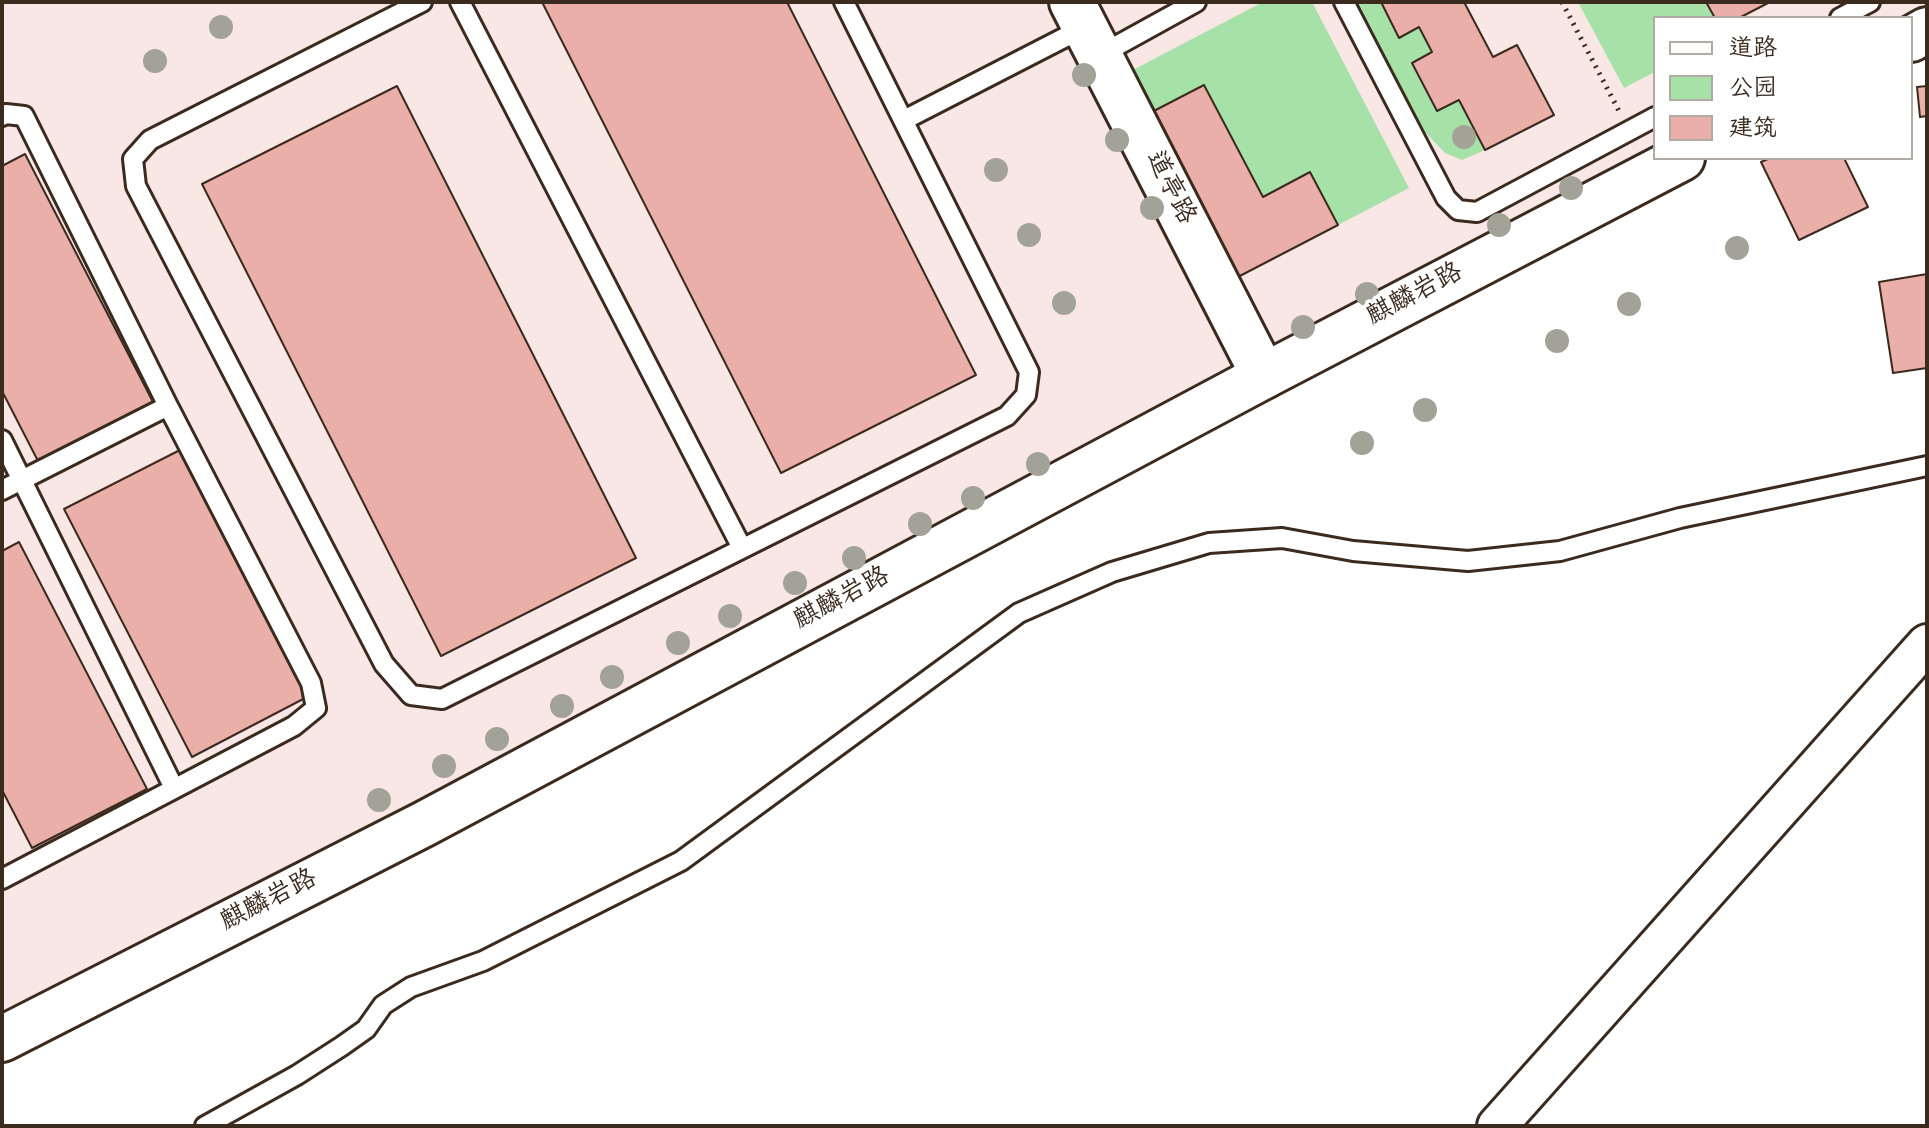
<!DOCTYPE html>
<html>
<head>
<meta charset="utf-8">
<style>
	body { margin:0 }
	#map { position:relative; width:1929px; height:1128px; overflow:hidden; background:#fff; font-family:Dekko,"LXGW WenKai TC",sans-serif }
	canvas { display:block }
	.frame { position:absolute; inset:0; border:4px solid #3b2a1e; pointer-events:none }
	.legend { position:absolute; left:1653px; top:16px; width:260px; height:144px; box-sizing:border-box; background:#fff; border:2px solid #b1aaa5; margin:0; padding:10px 14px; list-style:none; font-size:24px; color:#3b2a1e }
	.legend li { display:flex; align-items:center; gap:16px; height:40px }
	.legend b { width:40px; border:2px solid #b1aaa5 }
</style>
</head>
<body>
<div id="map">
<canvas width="1929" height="1128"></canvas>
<div class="frame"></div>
<ul class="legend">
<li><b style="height:10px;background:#fff"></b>道路</li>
<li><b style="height:22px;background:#a6e2a8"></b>公园</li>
<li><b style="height:22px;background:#eaafa8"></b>建筑</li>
</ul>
</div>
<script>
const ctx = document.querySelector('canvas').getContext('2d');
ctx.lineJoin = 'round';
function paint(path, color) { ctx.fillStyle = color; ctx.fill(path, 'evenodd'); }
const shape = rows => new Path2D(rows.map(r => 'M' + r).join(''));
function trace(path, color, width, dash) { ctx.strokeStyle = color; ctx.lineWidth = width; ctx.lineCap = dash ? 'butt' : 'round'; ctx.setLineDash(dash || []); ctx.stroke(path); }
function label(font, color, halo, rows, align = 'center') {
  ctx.font = font + ' Dekko,"LXGW WenKai TC",sans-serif'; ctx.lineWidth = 7; ctx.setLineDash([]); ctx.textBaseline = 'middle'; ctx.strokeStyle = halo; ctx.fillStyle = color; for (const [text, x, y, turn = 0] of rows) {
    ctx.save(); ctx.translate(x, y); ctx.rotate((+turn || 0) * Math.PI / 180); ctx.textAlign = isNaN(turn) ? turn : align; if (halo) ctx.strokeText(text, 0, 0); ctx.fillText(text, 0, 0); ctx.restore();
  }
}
paint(shape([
	[2,2,1927,2,1927,33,1911,18,1655,18,1655,158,2,1039]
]), '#f9e7e5');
paint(shape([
	[1263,2,1312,2,1409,188,1338,225,1310,172,1263,197,1148,114,1127,73],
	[1354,2,1381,2,1399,37,1419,27,1432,52,1412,63,1437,111,1459,100,1485,150,1462,160,1445,153,1424,131],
	[1578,2,1706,2,1715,18,1655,18,1655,72,1624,88]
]), '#a6e2a8');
const building = shape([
	[542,2,787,2,976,375,781,473,542,2],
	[1381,2,1464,2,1493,57,1517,45,1554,115,1485,150,1459,100,1437,111,1412,63,1432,52,1419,27,1399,38,1381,2],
	[1706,2,1770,2,1739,18,1715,18,1706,2],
	[1204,85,1263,197,1310,172,1338,225,1234,279,1148,114,1204,85],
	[397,86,636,558,441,656,202,184,397,86],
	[1927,86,1927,116,1920,117,1917,87,1927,86],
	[25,154,153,402,38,461,2,391,2,166,25,154],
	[1770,158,1844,158,1868,207,1799,240,1761,162,1770,158],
	[1927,274,1927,368,1893,373,1879,282,1927,274],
	[180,450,307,697,192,757,64,509,180,450],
	[19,542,147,789,32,848,2,790,2,551,19,542]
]);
paint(building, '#eaafa8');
trace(building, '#3b2a1e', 2);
const service = shape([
	[422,2,150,140,133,159,136,186,384,664,411,695,442,699,1007,416,1026,395,1029,372,844,2],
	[460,2,742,548],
	[1344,2,1446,198,1458,210,1477,212,1655,117],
	[1840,18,1870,2],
	[1100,55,1196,2],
	[2,116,6,114,24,116,168,406],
	[904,120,1085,27],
	[2,440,174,788],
	[2,490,168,406,311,683,316,708,294,726,2,879],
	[205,1126,297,1075,342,1046,366,1029,383,1005,411,987,483,961,681,861,1019,613,1112,572,1209,543,1282,538,1353,551,1468,561,1560,551,1680,518,1927,466]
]);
const minor = shape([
	[1497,1126,1927,644]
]);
const tertiary = shape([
	[1072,2,1264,376]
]);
const secondary = shape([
	[1911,39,1927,30],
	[2,1039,424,824,1264,376,1682,158]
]);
trace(service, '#3b2a1e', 24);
trace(minor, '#3b2a1e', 44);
trace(tertiary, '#3b2a1e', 50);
trace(secondary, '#3b2a1e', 50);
trace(shape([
	[1562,2,1619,111]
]), '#3b2a1e', 5, [2, 6]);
trace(service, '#fff', 18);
trace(minor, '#fff', 38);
trace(tertiary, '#fff', 44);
trace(secondary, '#fff', 44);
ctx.fillStyle = '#a2a396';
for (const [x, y] of [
	[221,27],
	[155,61],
	[1084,75],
	[1464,137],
	[1117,140],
	[996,170],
	[1571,188],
	[1152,208],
	[1499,225],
	[1029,235],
	[1737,248],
	[1367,294],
	[1064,303],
	[1629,304],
	[1303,327],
	[1557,341],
	[1425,410],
	[1362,443],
	[1038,464],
	[973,498],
	[920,524],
	[854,558],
	[795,583],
	[730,616],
	[678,643],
	[612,677],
	[562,706],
	[497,739],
	[444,766],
	[379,800]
]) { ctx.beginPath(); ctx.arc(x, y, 12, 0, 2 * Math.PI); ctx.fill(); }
label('26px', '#3b2a1e', '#fff', [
	["道亭路",1168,189,63],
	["麒麟岩路",1416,297,-28],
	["麒麟岩路",843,601,-28],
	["麒麟岩路",270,903,-27]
]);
</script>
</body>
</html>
